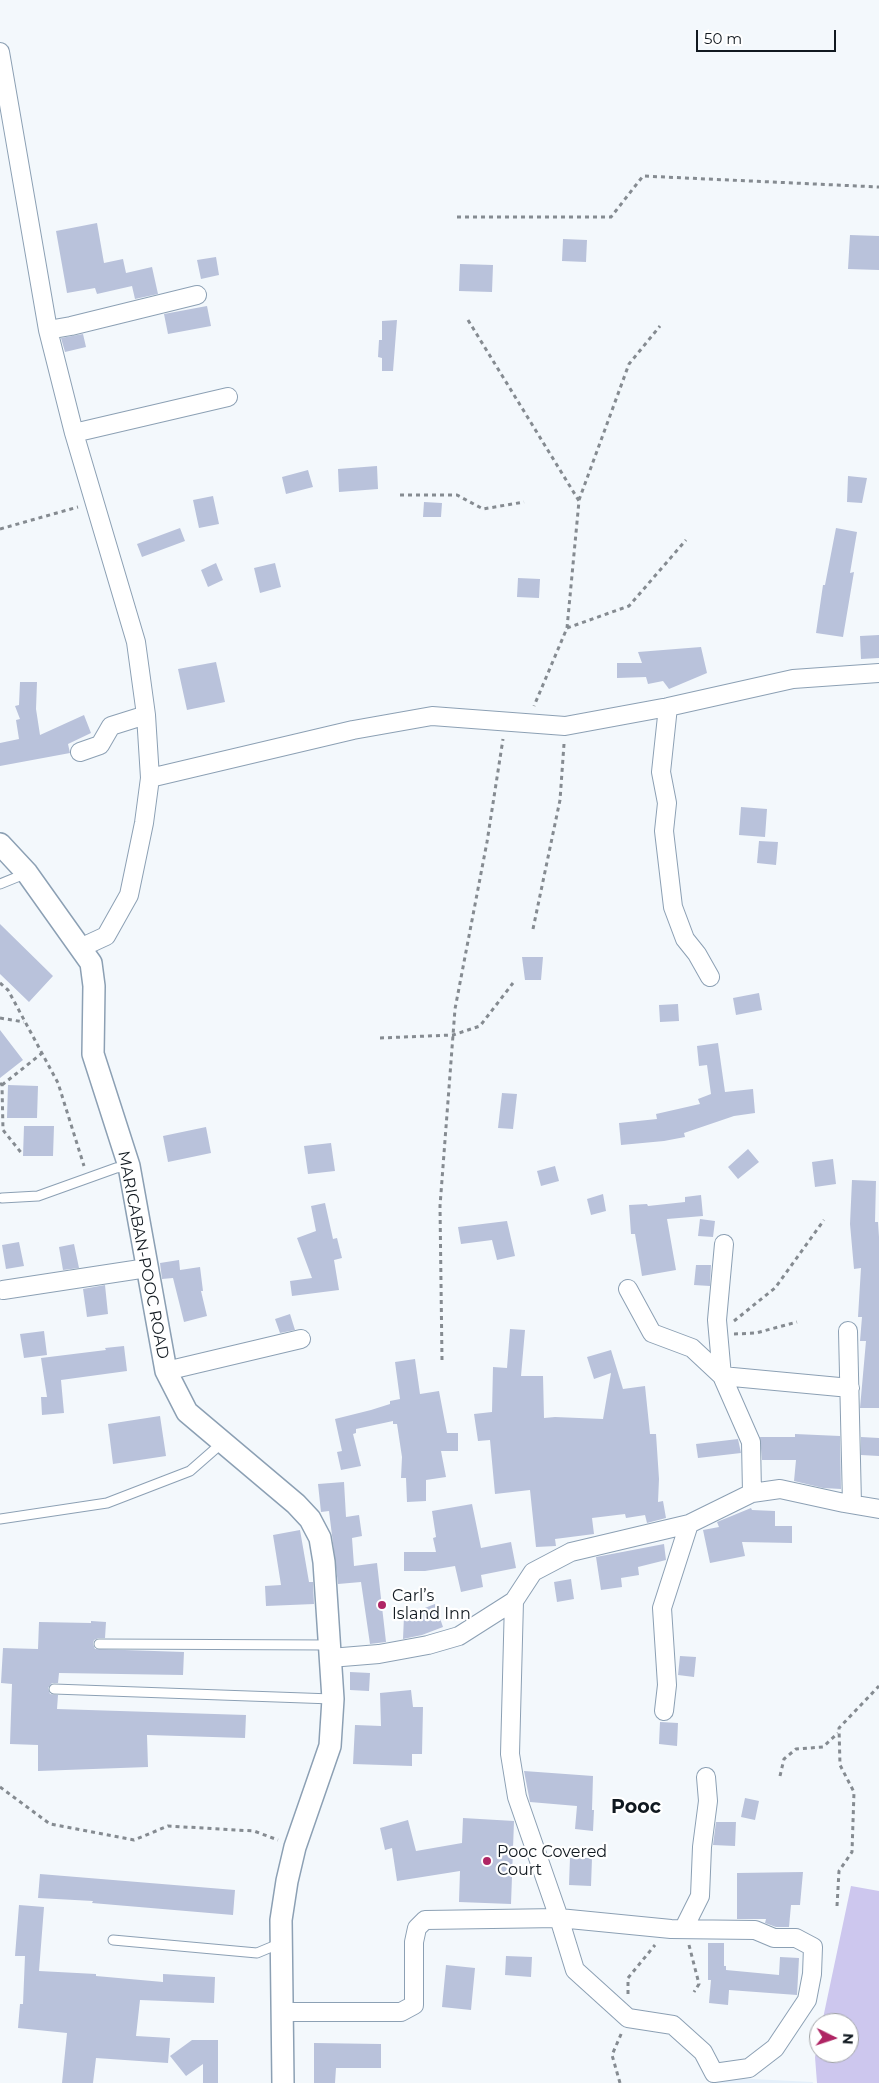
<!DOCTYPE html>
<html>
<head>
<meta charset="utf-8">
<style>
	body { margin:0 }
	#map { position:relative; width:879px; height:2083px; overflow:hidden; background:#f3f8fc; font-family:Montserrat,sans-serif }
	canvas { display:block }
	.north { position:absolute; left:809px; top:2013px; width:50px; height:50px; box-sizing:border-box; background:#fff; border:1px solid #a0a3a6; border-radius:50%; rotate:94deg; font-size:14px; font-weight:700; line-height:20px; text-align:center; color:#111920 }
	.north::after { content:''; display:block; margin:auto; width:18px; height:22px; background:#af2564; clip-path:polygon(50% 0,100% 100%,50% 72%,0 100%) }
	.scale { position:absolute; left:696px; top:30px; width:140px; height:22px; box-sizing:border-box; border:2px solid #111920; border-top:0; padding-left:6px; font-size:15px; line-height:18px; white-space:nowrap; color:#111920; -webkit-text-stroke:4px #fff; paint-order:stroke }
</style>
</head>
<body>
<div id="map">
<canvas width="879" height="2083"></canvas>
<div class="north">N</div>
<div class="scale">50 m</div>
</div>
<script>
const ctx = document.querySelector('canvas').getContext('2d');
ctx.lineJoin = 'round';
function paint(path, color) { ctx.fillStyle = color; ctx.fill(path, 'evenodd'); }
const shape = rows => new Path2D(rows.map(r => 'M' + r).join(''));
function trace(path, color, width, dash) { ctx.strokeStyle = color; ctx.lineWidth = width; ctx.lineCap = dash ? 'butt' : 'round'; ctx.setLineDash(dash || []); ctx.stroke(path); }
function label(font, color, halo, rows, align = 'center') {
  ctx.font = font + ' Montserrat,sans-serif'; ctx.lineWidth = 4.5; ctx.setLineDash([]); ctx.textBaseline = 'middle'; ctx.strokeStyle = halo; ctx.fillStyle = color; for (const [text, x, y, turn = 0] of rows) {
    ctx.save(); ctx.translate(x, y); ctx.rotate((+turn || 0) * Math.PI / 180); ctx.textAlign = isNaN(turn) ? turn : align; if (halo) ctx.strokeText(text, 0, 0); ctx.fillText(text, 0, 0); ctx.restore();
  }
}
paint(shape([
	[711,2077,813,2082,813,2083,710,2083]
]), '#e4effa');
paint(shape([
	[851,1886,879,1891,879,2083,817,2083,815,2057,819,2037,819,2053,849,2053,849,2023,822,2023]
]), '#cdc7ee');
paint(shape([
	[97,223,104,263,123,259,126,273,152,267,158,294,135,299,132,286,97,294,95,288,67,293,56,231],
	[850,235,879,236,879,270,848,269],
	[563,239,587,240,586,262,562,261],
	[216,257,219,275,201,279,197,260],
	[460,264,493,265,492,292,459,291],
	[207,306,211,326,168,334,164,314],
	[397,320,393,371,382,371,382,358,378,357,379,340,382,340,382,321],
	[83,334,86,347,65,352,61,338],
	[377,466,378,489,339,492,338,469],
	[308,470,313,487,286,494,282,477],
	[848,476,867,478,862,503,847,502],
	[213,496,219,524,199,528,193,500],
	[424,502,442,503,441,517,423,517],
	[180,528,185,541,142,557,137,544],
	[836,528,857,532,850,573,854,572,843,637,816,633,823,585,825,585],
	[216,563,223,580,208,587,201,570],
	[275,563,281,587,260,593,254,568],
	[518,578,540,579,539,598,517,597],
	[879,635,879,658,861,659,860,636],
	[701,647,707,673,669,689,663,681,648,684,646,677,617,678,617,663,642,663,638,652],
	[216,662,225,702,187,710,178,669],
	[20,682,37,682,36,709,40,735,84,715,91,733,68,744,70,753,0,766,0,743,19,739,16,720,20,719,15,706,19,705],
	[741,807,767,809,765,837,739,835],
	[759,841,778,842,776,865,757,863],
	[0,924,53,976,29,1002,0,974],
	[522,957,543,957,541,980,525,980],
	[759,993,762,1010,736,1015,733,998],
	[678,1004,679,1021,660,1022,659,1005],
	[0,1030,23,1060,0,1078],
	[718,1043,725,1092,753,1089,755,1113,734,1116,684,1133,685,1137,664,1141,621,1145,619,1123,657,1119,656,1114,700,1104,698,1099,711,1094,707,1065,699,1066,697,1046],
	[8,1085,38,1086,37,1118,7,1118],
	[502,1093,517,1094,513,1129,498,1128],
	[24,1126,54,1126,53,1156,23,1156],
	[206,1127,211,1153,168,1162,163,1136],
	[331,1143,335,1171,308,1174,304,1146],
	[748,1149,759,1162,738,1179,728,1167],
	[833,1159,836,1184,815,1187,812,1162],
	[555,1166,559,1181,541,1186,537,1171],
	[852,1180,876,1181,875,1222,878,1222,879,1237,879,1408,860,1408,866,1341,860,1341,862,1317,858,1317,861,1268,854,1269,850,1224],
	[603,1194,606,1211,591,1215,587,1199],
	[701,1195,703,1216,667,1219,676,1270,642,1276,635,1234,631,1234,629,1205,647,1204,648,1206,685,1202,685,1197],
	[325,1203,333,1239,337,1238,342,1258,334,1260,339,1290,292,1296,290,1281,312,1278,297,1238,316,1231,311,1206],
	[700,1219,715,1221,713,1237,698,1236],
	[507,1221,515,1256,497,1260,492,1240,461,1244,458,1227],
	[19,1242,24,1266,6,1269,2,1245],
	[74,1244,79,1268,63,1270,59,1247],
	[179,1260,180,1270,200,1267,203,1291,201,1291,207,1316,184,1322,173,1278,162,1279,160,1263],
	[696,1265,711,1265,710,1286,694,1285],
	[105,1285,108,1314,87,1317,83,1289],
	[290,1314,295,1330,280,1333,275,1319],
	[510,1329,525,1330,521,1376,543,1376,544,1418,555,1417,603,1419,611,1373,594,1379,587,1357,611,1350,623,1389,645,1386,650,1434,656,1434,659,1479,658,1502,663,1501,666,1518,647,1523,645,1515,626,1518,625,1514,592,1518,594,1534,555,1539,556,1546,536,1547,530,1490,495,1494,490,1440,478,1441,474,1414,492,1412,493,1367,507,1368],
	[44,1331,47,1355,24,1358,20,1334],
	[124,1346,127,1371,61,1380,64,1413,42,1415,41,1397,47,1397,41,1358,106,1350,105,1348],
	[415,1359,420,1394,439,1391,447,1433,458,1433,458,1451,441,1451,446,1477,426,1480,426,1501,407,1502,406,1478,401,1478,402,1457,397,1424,393,1424,393,1421,356,1429,356,1433,353,1434,361,1466,341,1470,337,1452,342,1451,335,1419,371,1410,390,1404,390,1401,400,1399,395,1362],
	[160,1416,166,1456,113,1464,108,1424],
	[795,1434,840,1436,841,1489,823,1488,794,1481,796,1460,762,1460,760,1437,795,1437],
	[861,1437,879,1438,879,1456,861,1455],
	[738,1439,741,1453,698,1458,696,1444],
	[344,1482,346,1517,359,1515,362,1536,352,1538,354,1566,377,1563,386,1642,370,1644,361,1582,338,1584,329,1511,321,1512,318,1484],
	[472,1504,481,1548,511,1542,516,1568,481,1575,483,1587,461,1592,455,1566,425,1571,404,1571,404,1552,436,1552,433,1538,436,1537,432,1511],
	[751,1508,752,1510,775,1511,775,1526,792,1526,792,1543,742,1542,745,1556,710,1563,703,1530,719,1527,717,1522],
	[300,1530,309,1582,313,1582,314,1604,266,1606,265,1586,281,1585,273,1535],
	[664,1544,666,1560,638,1567,639,1575,621,1578,622,1587,601,1590,596,1557],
	[571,1579,574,1599,557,1602,554,1582],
	[435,1604,443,1627,422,1635,403,1639,404,1616],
	[91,1621,106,1622,105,1638,99,1638,94,1640,93,1644,95,1649,184,1652,183,1675,59,1673,58,1683,52,1683,48,1688,50,1694,58,1695,57,1709,246,1715,245,1738,147,1735,148,1767,38,1771,38,1745,10,1744,12,1684,1,1683,3,1648,38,1649,39,1622,91,1623],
	[680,1656,696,1657,694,1677,678,1675],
	[350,1672,370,1673,369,1691,350,1690],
	[411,1690,413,1707,423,1707,422,1754,412,1754,412,1766,353,1764,355,1725,381,1726,380,1693],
	[660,1722,678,1723,677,1746,659,1744],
	[524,1771,593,1776,592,1810,594,1810,593,1831,575,1829,577,1806,530,1802],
	[745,1798,759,1801,755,1820,741,1817],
	[463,1818,514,1821,511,1904,459,1902,460,1871,397,1881,392,1848,385,1850,380,1828,408,1820,416,1851,462,1843],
	[716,1822,736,1822,735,1846,713,1845],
	[570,1858,592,1858,591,1886,569,1885],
	[803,1872,800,1905,791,1905,789,1927,776,1927,765,1923,766,1919,737,1919,737,1873],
	[40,1874,235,1890,233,1915,92,1903,93,1901,38,1898],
	[19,1905,44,1907,39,1971,96,1974,96,1976,163,1982,163,1974,215,1977,214,2003,140,2000,136,2036,170,2038,168,2063,96,2058,93,2083,62,2083,67,2033,18,2028,20,2004,23,2004,25,1956,15,1956],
	[708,1943,724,1943,724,1966,726,1966,726,1970,779,1975,780,1957,799,1958,797,1995,729,1990,728,2005,709,2003,711,1980,708,1980],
	[506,1956,532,1957,531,1977,505,1975],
	[446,1965,475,1968,471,2010,442,2007],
	[192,2040,218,2040,218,2083,203,2083,203,2064,186,2076,170,2056],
	[314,2043,381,2044,381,2068,336,2068,335,2083,314,2083]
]), '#b9c2db');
const service = shape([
	[0,884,27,873],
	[2,1198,38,1196,116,1168,129,1166],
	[0,1519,107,1503,190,1471,222,1443],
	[99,1644,329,1645],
	[54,1689,332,1699],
	[113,1940,257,1953,281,1943]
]);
const minor = shape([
	[0,52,48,330,74,433,136,642,146,715,150,778,144,823,129,895,106,936,80,948],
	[48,330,71,326,197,295],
	[74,433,228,397],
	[668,707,661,772,667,803,664,831,673,907,685,939,697,954,710,977],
	[80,752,100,745,111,726,146,715],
	[150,778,353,730,432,716,565,726,668,707,793,679,879,673],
	[724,1244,717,1320,722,1376,850,1388],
	[628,1289,652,1333,692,1348,722,1376,751,1442,752,1493],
	[3,1290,147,1268],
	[848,1331,852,1504],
	[166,1371,301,1339],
	[330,1658,379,1654,428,1645,459,1636,514,1601,533,1572,571,1552,689,1524,752,1493,780,1489,844,1503,879,1509],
	[664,1711,667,1685,662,1608,689,1524],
	[684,1928,700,1896,702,1847,708,1801,706,1777],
	[282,2012,401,2012,414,2005,414,1942,417,1928,425,1920,559,1918,671,1929,755,1930,774,1938,796,1938,813,1947,812,1974,807,2000,775,2048,749,2068,714,2073,703,2052,673,2025,628,2018,575,1970,559,1918,517,1797,510,1754,514,1601]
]);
const tertiary = shape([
	[0,844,27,873,91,963,94,986,93,1054,129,1166,166,1371,187,1412,296,1504,310,1519,320,1538,324,1562,333,1699,330,1746,295,1847,287,1881,281,1920,283,2083]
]);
trace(service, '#8ca0b4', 11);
trace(minor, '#8ca0b4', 20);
trace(tertiary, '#8ca0b4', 24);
trace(shape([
	[457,217,611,217,643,176,879,187],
	[468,320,579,501,567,628,534,706],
	[400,495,457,495,483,509,524,502],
	[579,500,629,364,660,326],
	[0,529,78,507],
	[567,628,629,606,686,540],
	[533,929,560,800,564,744],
	[0,983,8,990,58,1083,84,1166],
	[0,1018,24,1022],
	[380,1038,453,1035,480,1026,513,983],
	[0,1083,2,1085,3,1130,23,1155],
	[2,1085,41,1054],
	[734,1321,775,1288,824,1220],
	[734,1334,756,1333,797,1322],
	[442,1360,440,1206,455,1009,487,842,503,739],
	[780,1776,784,1759,796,1749,823,1747,838,1733],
	[0,1787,50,1824,134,1840,168,1826,254,1831,278,1840],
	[837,1906,839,1871,852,1852,854,1792,840,1765,839,1728,879,1686],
	[689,1945,699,1984,694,1992],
	[628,1994,628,1978,655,1945],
	[620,2083,612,2055,622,2032]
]), '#858b91', 3, [4, 4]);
trace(service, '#fff', 9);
trace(minor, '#fff', 18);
trace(tertiary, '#fff', 21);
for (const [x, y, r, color] of [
	[382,1605,5,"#af2564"],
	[487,1861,5,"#af2564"]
]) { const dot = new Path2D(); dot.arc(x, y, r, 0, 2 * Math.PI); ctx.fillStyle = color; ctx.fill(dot); trace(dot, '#fff', 2); }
label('16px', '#111920', '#fff', [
	["MARICABAN-POOC ROAD",143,1255,79]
]);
label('16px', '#111920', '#fff', [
	["Carl’s",392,1596],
	["Island Inn",392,1614],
	["Pooc Covered",497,1852],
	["Court",497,1870]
], 'left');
label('bold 19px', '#111920', '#fff', [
	["Pooc",636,1807]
]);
</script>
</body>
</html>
